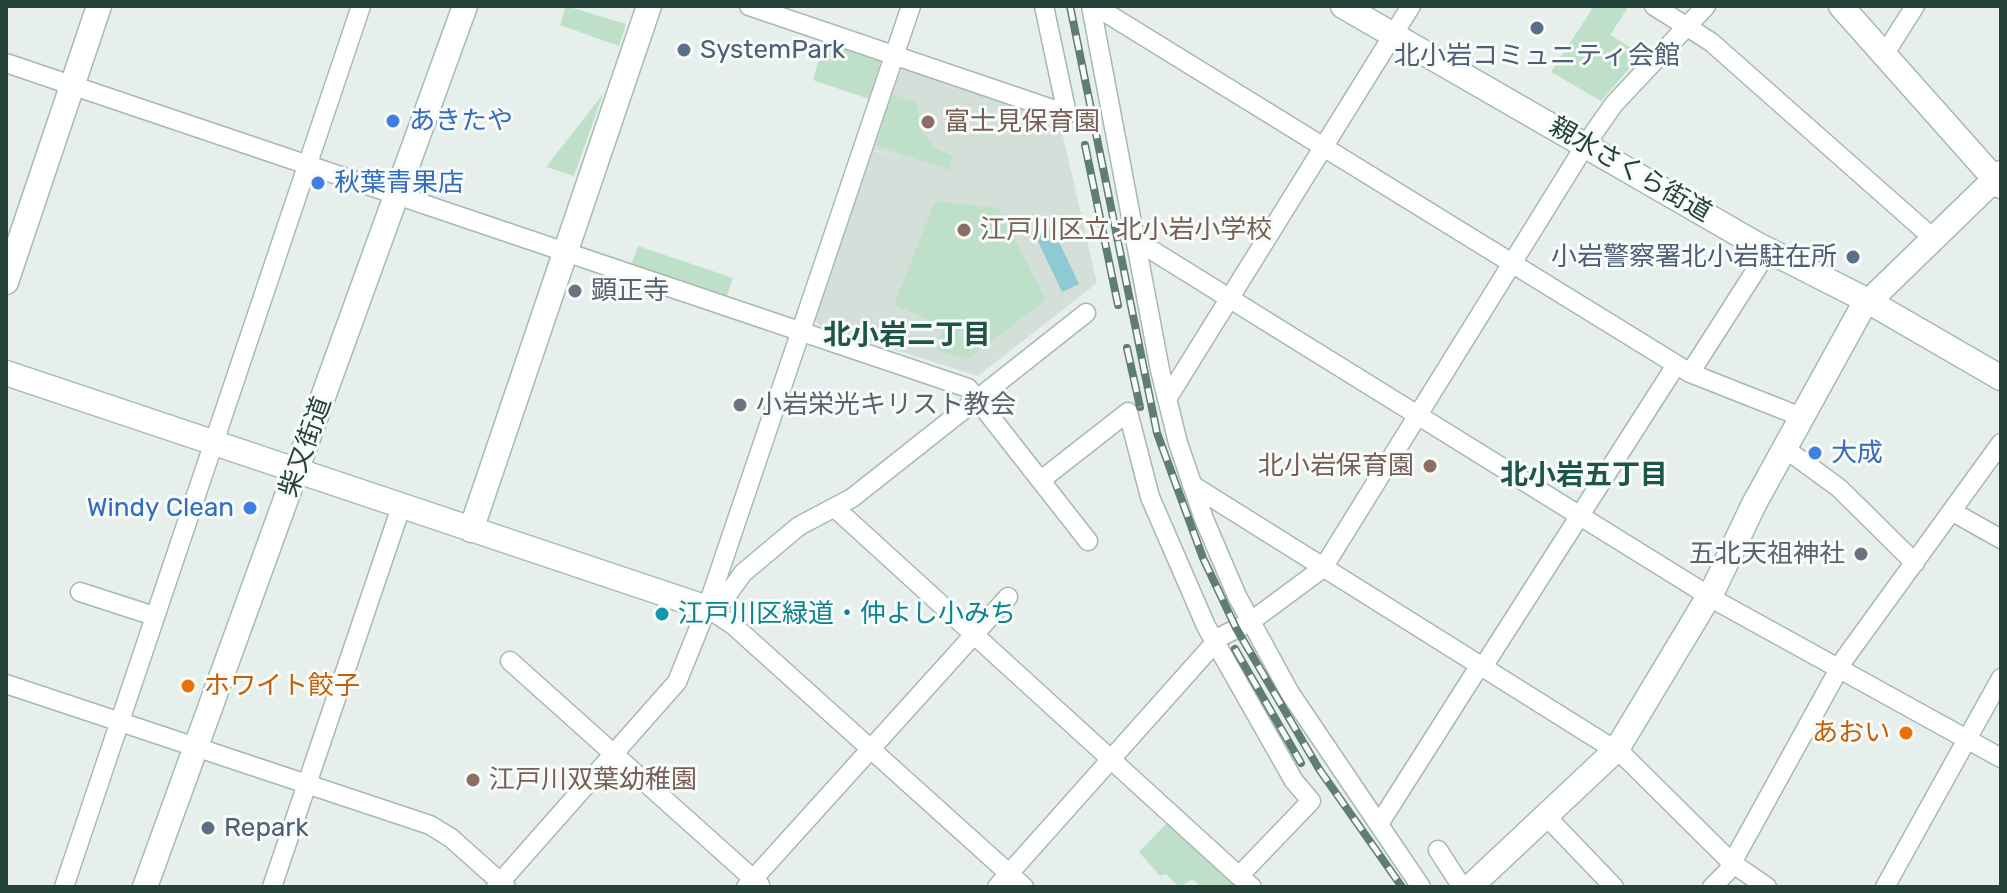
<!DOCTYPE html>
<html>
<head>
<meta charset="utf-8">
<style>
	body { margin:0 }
	#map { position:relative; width:2007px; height:893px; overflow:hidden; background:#e6efeb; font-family:Rubik,sans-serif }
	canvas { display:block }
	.frame { position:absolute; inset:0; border:8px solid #24423a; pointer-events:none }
</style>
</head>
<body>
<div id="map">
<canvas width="2007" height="893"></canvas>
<div class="frame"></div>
</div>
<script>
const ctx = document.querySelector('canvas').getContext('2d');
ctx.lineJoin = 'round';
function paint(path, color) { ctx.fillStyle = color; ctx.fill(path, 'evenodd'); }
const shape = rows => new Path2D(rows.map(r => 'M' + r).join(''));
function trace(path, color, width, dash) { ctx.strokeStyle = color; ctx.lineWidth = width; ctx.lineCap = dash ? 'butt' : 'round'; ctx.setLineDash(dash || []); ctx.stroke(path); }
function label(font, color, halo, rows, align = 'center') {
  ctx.font = font + ' Rubik,"Noto Sans JP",sans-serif'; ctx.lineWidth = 6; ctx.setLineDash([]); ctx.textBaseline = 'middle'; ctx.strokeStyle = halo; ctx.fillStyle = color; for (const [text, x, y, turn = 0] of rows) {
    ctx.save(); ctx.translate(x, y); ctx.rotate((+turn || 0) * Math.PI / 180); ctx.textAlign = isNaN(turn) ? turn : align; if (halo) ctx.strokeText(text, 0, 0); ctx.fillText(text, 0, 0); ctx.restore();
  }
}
paint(shape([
	[896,65,1059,119,1097,283,978,376,820,326,815,319,870,150,906,160,870,149]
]), '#d4dfda');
paint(shape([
	[566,6,626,24,619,46,560,25],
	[1594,6,1629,6,1610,35,1642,54,1601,101,1551,72],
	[825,39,882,58,869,99,813,80],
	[603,94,574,176,546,167],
	[891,94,916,102,923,133,936,148,953,156,950,170,876,146],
	[935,201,998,208,1046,300,966,360,936,350,944,326,894,305],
	[638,246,733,278,726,298,631,265],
	[1168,822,1240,887,1201,887,1193,879,1179,887,1166,874,1160,876,1139,852]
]), '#bfe0c8');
paint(shape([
	[1052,227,1079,284,1062,292,1035,235]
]), '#8ec9d4');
const street = shape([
	[749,6,1067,114,1044,6],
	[1091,6,1160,370,1178,443,1204,519,1237,596,1290,693,1421,887],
	[1095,6,1690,373,1804,418],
	[1654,6,1711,42,1934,239],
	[1884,55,1915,6],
	[6,63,968,388,1088,541],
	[1137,241,1722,604,2001,758],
	[1690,373,1768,251],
	[1167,399,1411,6],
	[1787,450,1839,488,1915,563],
	[1041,480,1128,412,1150,497,1206,626,1294,781,1311,801,1239,876,1252,887],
	[1192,485,1615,750],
	[835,508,1239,876],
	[1953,512,2001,539],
	[80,592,154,616],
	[707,608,733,625,1024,887],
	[715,612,743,573,799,526,852,498,1086,313],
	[510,661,760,885],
	[1483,667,1676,365],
	[6,684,430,825,451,838,506,887],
	[1617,749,1732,863,1767,887],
	[1544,814,1614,887],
	[1379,824,1480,665],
	[1438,850,1462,887],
	[64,887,361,6],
	[272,887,401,507],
	[496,887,677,682,707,608,911,6],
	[746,887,1008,597],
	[997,887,1220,637,1250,622,1323,568,1586,144,1614,104,1706,6],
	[1712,887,1727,872,1845,658,2001,443],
	[1885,887,2001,678]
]);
const secondary = shape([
	[1343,6,1756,244,1868,301,2001,378],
	[1841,6,2001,186],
	[6,282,99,6],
	[6,373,707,608],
	[471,530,649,6],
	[145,887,465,6],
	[1470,887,1617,749,1715,586,1754,504,1862,308,2001,173]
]);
trace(street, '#a8b8b2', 21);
trace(secondary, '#a4bbb3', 27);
trace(street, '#fff', 18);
trace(secondary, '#fff', 24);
const rail = shape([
	[1070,6,1157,433,1203,558,1236,628,1319,769,1402,887],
	[1085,145,1118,305],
	[1127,348,1140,407],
	[1235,649,1301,763]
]);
trace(rail, '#5f7d75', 8);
trace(rail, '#f7fbf9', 5, [15]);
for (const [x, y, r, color] of [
	[1537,28,8,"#5c6f8a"],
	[684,50,8,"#5c6f8a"],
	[393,121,8,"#3f7fe0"],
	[928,122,8,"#8d6e63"],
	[318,183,8,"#3f7fe0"],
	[964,230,8,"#8d6e63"],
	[1853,257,8,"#5c6f8a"],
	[575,291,8,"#6b7280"],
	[740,405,8,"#6b7280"],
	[1815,453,8,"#3f7fe0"],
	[1430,466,8,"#8d6e63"],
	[250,508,8,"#3f7fe0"],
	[1861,554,8,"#6b7280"],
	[662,614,8,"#0f9aa8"],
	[188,686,8,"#e8710a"],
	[1906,733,8,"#e8710a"],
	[473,780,8,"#8d6e63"],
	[208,828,8,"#5c6f8a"]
]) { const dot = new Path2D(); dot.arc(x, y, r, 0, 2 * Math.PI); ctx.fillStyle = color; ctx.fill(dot); trace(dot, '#f7fbf9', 3); }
label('26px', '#4e5e75', '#f7fbf9', [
	["SystemPark",700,50],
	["北小岩コミュニティ会館",1537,56,"center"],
	["小岩警察署北小岩駐在所",1837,257,"right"],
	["Repark",224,828]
], 'left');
label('26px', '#366cbe', '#f7fbf9', [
	["あきたや",409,121],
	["秋葉青果店",334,183],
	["大成",1831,453],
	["Windy Clean",234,508,"right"]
], 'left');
label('26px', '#785e54', '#f7fbf9', [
	["富士見保育園",944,122],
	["江戸川区立 北小岩小学校",980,230],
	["北小岩保育園",1414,466,"right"],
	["江戸川双葉幼稚園",489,780]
], 'left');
label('26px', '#24423a', '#f7fbf9', [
	["親水さくら街道",1630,170,30],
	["柴又街道",306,447,-70]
]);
label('26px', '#5b616d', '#f7fbf9', [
	["顕正寺",591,291],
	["小岩栄光キリスト教会",756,405],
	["五北天祖神社",1845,554,"right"]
], 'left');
label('26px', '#0d838f', '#f7fbf9', [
	["江戸川区緑道・仲よし小みち",678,614]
], 'left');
label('26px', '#c56008', '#f7fbf9', [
	["ホワイト餃子",204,686],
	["あおい",1890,733,"right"]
], 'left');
label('bold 28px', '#1f5548', '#f7fbf9', [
	["北小岩二丁目",907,336],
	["北小岩五丁目",1584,476]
]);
</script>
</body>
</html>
